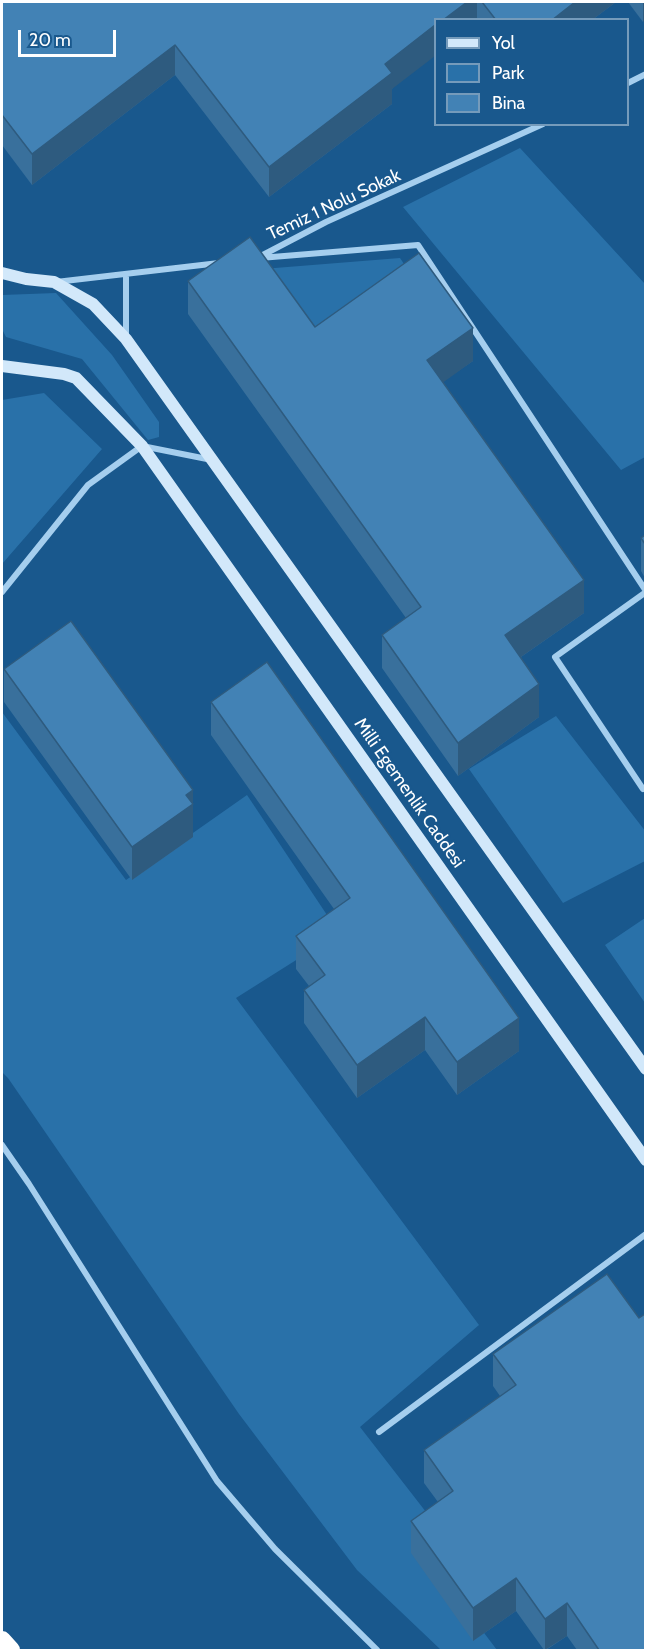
<!DOCTYPE html>
<html>
<head>
<meta charset="utf-8">
<style>
	body { margin:0 }
	#map { position:relative; width:647px; height:1652px; overflow:hidden; background:#19588d; font-family:Cabin,sans-serif }
	canvas { display:block }
	.frame { position:absolute; inset:0; border:3px solid #fff; pointer-events:none }
	.legend { position:absolute; left:434px; top:18px; width:195px; height:108px; box-sizing:border-box; background:#19588d; border:2px solid #759bbb; margin:0; padding:8px 10px; list-style:none; font-size:18px; color:#fff }
	.legend li { display:flex; align-items:center; gap:12px; height:30px }
	.legend b { width:30px; border:2px solid #759bbb }
	.scale { position:absolute; left:18px; top:30px; width:98px; height:27px; box-sizing:border-box; border:3px solid #fff; border-top:0; padding-left:8px; font-size:18px; line-height:21px; white-space:nowrap; color:#fff; -webkit-text-stroke:4px #19588d; paint-order:stroke }
</style>
</head>
<body>
<div id="map">
<canvas width="647" height="1652"></canvas>
<div class="frame"></div>
<ul class="legend">
<li><b style="height:8px;background:#d2e8fa"></b>Yol</li>
<li><b style="height:16px;background:#2971a9"></b>Park</li>
<li><b style="height:16px;background:#4282b5"></b>Bina</li>
</ul>
<div class="scale">20 m</div>
</div>
<script>
const ctx = document.querySelector('canvas').getContext('2d');
ctx.lineJoin = 'round';
function paint(path, color) { ctx.fillStyle = color; ctx.fill(path, 'evenodd'); }
const shape = rows => new Path2D(rows.map(r => 'M' + r).join(''));
function trace(path, color, width, dash) { ctx.strokeStyle = color; ctx.lineWidth = width; ctx.lineCap = dash ? 'butt' : 'round'; ctx.setLineDash(dash || []); ctx.stroke(path); }
function label(font, color, halo, rows, align = 'center') {
  ctx.font = font + ' Cabin,sans-serif'; ctx.lineWidth = 4.5; ctx.setLineDash([]); ctx.textBaseline = 'middle'; ctx.strokeStyle = halo; ctx.fillStyle = color; for (const [text, x, y, turn = 0] of rows) {
    ctx.save(); ctx.translate(x, y); ctx.rotate((+turn || 0) * Math.PI / 180); ctx.textAlign = isNaN(turn) ? turn : align; if (halo) ctx.strokeText(text, 0, 0); ctx.fillText(text, 0, 0); ctx.restore();
  }
}
paint(shape([
	[520,148,645,284,645,457,621,470,403,207],
	[400,258,419,286,414,433,250,270],
	[56,293,112,355,159,422,159,437,148,440,82,359,6,337,2,329,2,295],
	[44,393,102,449,2,564,2,400],
	[2,712,126,880,247,795,339,933,236,998,479,1325,360,1427,433,1521,413,1539,497,1650,441,1650,357,1570,239,1414,8,1078,2,1072],
	[556,716,646,832,645,861,563,903,469,769],
	[645,918,645,1003,605,945]
]), '#2971a9');
trace(shape([
	[628,83,646,74],
	[259,257,326,222,543,124],
	[260,258,418,245,646,591],
	[126,274,126,336],
	[56,282,219,263],
	[2,592,88,485,142,446,212,460],
	[643,789,555,657,646,592],
	[2,1145,29,1184,217,1481,275,1549,377,1650],
	[379,1432,646,1234]
]), '#a5ceee', 6);
trace(shape([
	[2,273,26,279,54,282,93,304,126,339,646,1069],
	[2,366,64,374,76,378,142,446,646,1160]
]), '#d2e8fa', 12);
trace(shape([
	[2,1640,11,1650]
]), '#fff', 18);
paint(shape([
	[2,2,616,2,592,20,435,20,392,89,392,104,269,197,175,75,32,185,2,145],
	[628,2,645,2,643,22],
	[188,281,315,327,473,361,442,382,584,613,521,657,539,717,458,776,382,668,382,635,406,618,188,314],
	[645,535,645,578,641,571,641,538],
	[4,669,193,823,193,837,132,880,4,702],
	[211,702,519,1051,457,1095,425,1050,357,1098,304,1023,304,990,309,986,296,969,296,936,334,909,211,735],
	[607,1274,645,1650,577,1650,567,1636,546,1650,544,1650,516,1611,473,1641,411,1553,411,1521,438,1502,424,1483,424,1450,500,1396,493,1386,493,1354]
]), '#39709c');
paint(shape([
	[467,2,477,2,477,20,443,20],
	[575,2,616,2,592,20,552,20],
	[643,2,645,2,645,20,643,22],
	[435,25,435,56,392,89,392,104,269,197,269,167,385,64],
	[175,45,175,75,32,185,32,154],
	[473,328,473,361,427,394,427,360],
	[584,580,584,613,505,668,505,635],
	[539,684,539,717,458,776,458,743],
	[193,790,193,837,132,880,132,847,186,795],
	[425,1017,425,1050,357,1098,357,1065],
	[519,1018,519,1051,457,1095,457,1062],
	[516,1578,516,1611,473,1641,473,1608],
	[567,1603,567,1636,545,1650,545,1619]
]), '#2e5b7f');
const building = shape([
	[2,2,467,2,443,20,435,20,435,25,385,64,392,73,269,167,175,45,32,154,2,115,2,2],
	[482,2,575,2,552,20,496,20,482,2],
	[250,237,315,327,419,253,473,328,427,360,584,580,505,635,539,684,458,743,382,635,421,607,188,281,250,237],
	[645,535,645,544,641,538,645,535],
	[71,621,193,790,186,795,193,804,132,847,4,669,71,621],
	[267,662,519,1018,457,1062,425,1017,357,1065,304,990,325,975,296,936,350,898,211,702,267,662],
	[607,1274,639,1318,645,1314,645,1650,599,1650,567,1603,545,1619,516,1578,473,1608,411,1521,453,1491,424,1450,516,1385,493,1354,607,1274]
]);
paint(building, '#4282b5');
trace(building, '#2e5b7f', 1.5);
label('18px', '#fff', '#19588d', [
	["Temiz 1 Nolu Sokak",334,205,-25],
	["Milli Egemenlik Caddesi",409,793,55]
]);
</script>
</body>
</html>
